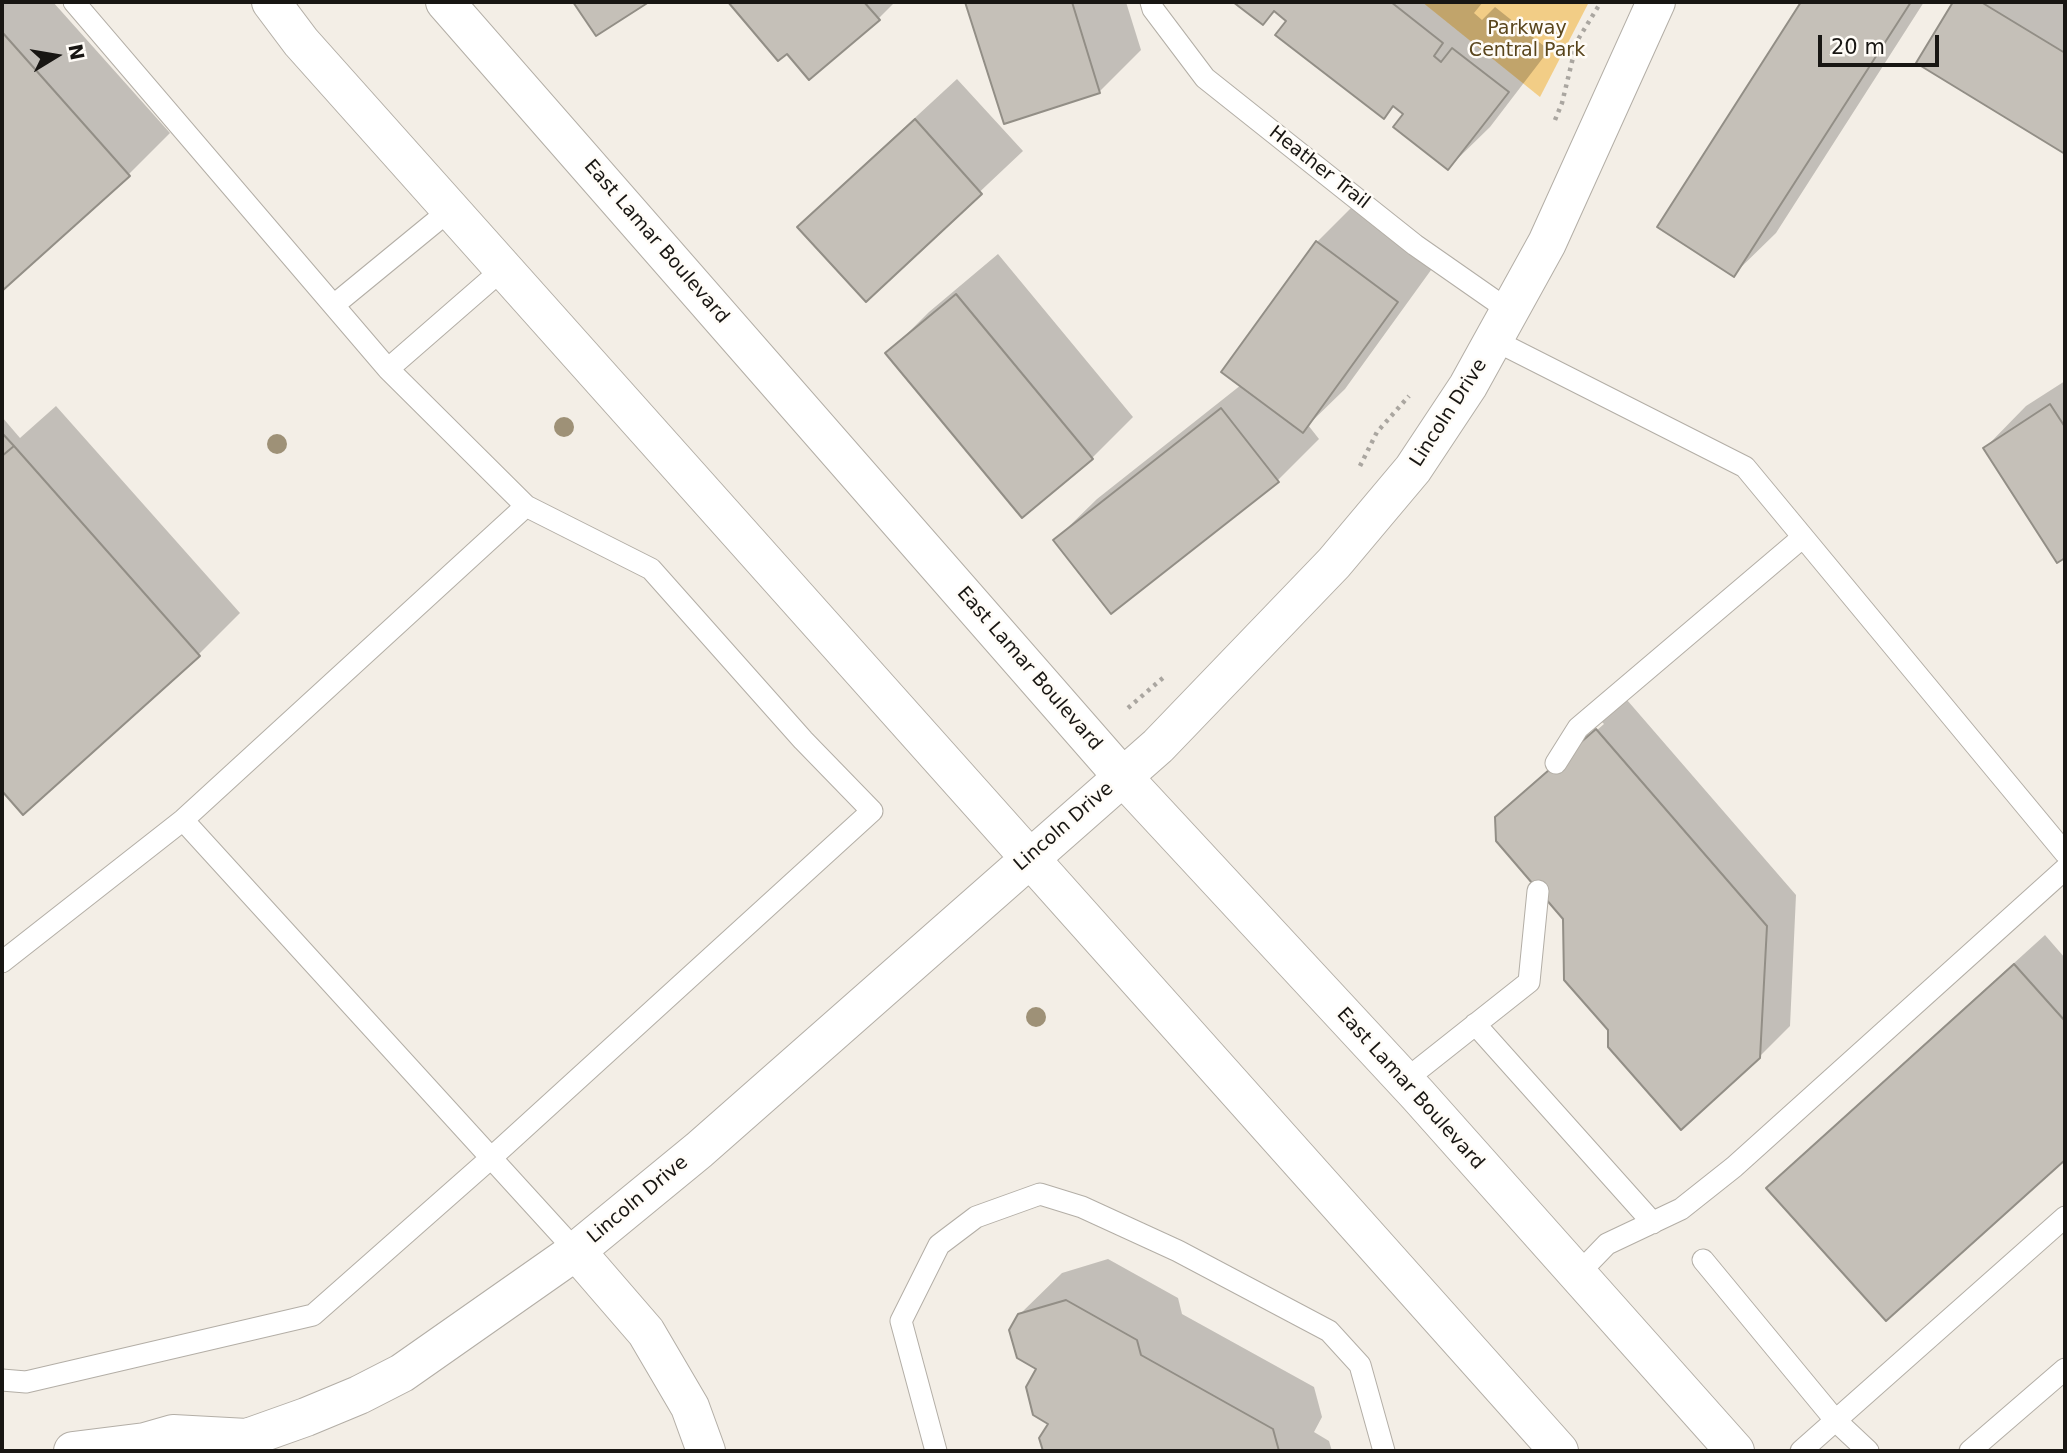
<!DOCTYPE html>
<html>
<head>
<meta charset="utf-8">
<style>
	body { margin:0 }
	#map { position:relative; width:2067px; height:1453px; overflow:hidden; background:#f3eee6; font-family:"DejaVu Sans",sans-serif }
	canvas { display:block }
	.frame { position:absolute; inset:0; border:4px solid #181613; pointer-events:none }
	.north { position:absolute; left:21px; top:21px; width:70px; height:70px; -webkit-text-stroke:5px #fffcf7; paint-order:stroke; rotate:79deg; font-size:19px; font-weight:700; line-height:28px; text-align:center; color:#181613 }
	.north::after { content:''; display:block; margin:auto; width:24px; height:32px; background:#181613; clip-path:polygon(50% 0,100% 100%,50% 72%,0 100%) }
	.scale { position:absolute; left:1818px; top:35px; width:121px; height:32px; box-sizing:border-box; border:4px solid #181613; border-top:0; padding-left:9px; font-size:21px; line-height:24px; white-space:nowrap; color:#181613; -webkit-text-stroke:5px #fffcf7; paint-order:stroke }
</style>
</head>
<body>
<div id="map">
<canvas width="2067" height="1453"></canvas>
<div class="frame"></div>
<div class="north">N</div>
<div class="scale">20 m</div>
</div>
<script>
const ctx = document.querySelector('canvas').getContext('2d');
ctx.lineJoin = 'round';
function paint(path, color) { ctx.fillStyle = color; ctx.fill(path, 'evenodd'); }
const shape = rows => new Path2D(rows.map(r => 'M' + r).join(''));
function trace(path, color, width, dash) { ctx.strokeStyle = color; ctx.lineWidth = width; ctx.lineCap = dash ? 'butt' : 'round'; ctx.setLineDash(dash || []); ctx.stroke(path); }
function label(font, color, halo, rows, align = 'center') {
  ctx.font = font + ' "DejaVu Sans",sans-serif'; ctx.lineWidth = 5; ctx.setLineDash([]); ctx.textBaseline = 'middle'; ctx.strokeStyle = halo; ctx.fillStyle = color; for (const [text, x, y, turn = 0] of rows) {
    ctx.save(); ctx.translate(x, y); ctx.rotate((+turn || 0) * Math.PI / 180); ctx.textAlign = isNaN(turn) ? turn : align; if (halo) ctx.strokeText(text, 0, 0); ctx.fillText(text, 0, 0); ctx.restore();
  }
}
paint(shape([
	[1422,2,1589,2,1540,97]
]), '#f2cd86');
paint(shape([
	[2,2,53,2,170,133,129,174,2,288],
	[730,2,895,2,878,19,787,51,778,59],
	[967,2,1126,2,1141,50,1100,91,1005,122],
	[1236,2,1483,2,1474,13,1482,20,1495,7,1549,50,1490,127,1448,168,1406,114,1395,106,1383,117,1276,11,1263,23],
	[1803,2,1924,2,1776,233,1734,274,1659,226],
	[1955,2,2065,2,2065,152,1918,63],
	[957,79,1023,151,866,299,800,227,841,186],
	[1358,201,1439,259,1345,389,1308,425,1319,439,1278,480,1055,540,1097,499,1241,385,1317,242],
	[998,254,1133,417,1092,458,887,354,929,312],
	[2065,381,2065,556,2058,561,1985,448,2026,406],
	[56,406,240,613,198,655,23,812,2,788,2,417,20,438],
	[1627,700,1796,895,1790,1026,1759,1057,1610,1029,1565,918,1497,818,1525,790,1525,793,1604,724,1602,722],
	[2045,935,2065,958,2065,1157,1886,1319,1769,1188,1799,1158],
	[1108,1259,1178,1298,1182,1314,1314,1387,1322,1417,1314,1432,1329,1441,1332,1451,1045,1451,1041,1438,1050,1423,1038,1368,1019,1315,1062,1273]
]), '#0003');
const building = shape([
	[573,2,649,2,596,36,573,2],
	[728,2,864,2,880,20,809,80,787,54,778,61,728,2],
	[965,2,1072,2,1100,93,1004,124,965,2],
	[1233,2,1391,2,1443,43,1434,56,1441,62,1452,48,1509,92,1448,170,1393,127,1403,114,1393,106,1384,119,1275,35,1286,21,1274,11,1263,25,1233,2],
	[1801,2,1911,2,1734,277,1657,227,1801,2],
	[1953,2,1981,2,2065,53,2065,154,1916,63,1953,2],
	[2,32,130,176,2,291,2,32],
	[915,119,982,194,866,302,797,227,915,119],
	[1316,241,1398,302,1303,433,1221,372,1316,241],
	[956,294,1093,459,1022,518,885,353,956,294],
	[2050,404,2065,427,2065,558,2057,563,1983,448,2050,404],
	[1221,408,1279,482,1111,614,1053,540,1221,408],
	[2,433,14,446,2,456,2,433],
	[14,446,200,656,23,815,2,791,2,456,14,446],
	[1596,729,1767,926,1760,1058,1681,1130,1608,1047,1608,1030,1564,980,1563,919,1496,841,1495,817,1596,729],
	[2014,964,2065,1021,2065,1160,1886,1321,1766,1188,2014,964],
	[1066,1300,1137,1340,1141,1355,1273,1429,1279,1451,1043,1451,1039,1438,1048,1424,1033,1415,1026,1387,1036,1369,1017,1358,1009,1330,1018,1314,1066,1300]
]);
paint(building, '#c5c0b8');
trace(building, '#928e86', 2);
const lane = shape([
	[74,2,388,369,526,506],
	[1151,2,1153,9,1205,78,1415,245,1511,312],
	[334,305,451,209],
	[1494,340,1745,467,2065,853],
	[388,369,504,268],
	[1556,763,1578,728,1803,537],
	[183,820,576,1251],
	[2,962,183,820,526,506,651,569,803,740,872,811,491,1158,313,1315,26,1382,2,1380],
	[1475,1024,1653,1223],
	[1404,1081,1529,982,1538,891],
	[1703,1260,1836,1421,1868,1451],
	[1577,1275,1607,1244,1681,1209,1734,1167,2065,869],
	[936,1451,901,1321,939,1245,976,1217,1040,1194,1082,1207,1178,1251,1329,1331,1360,1365,1384,1451],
	[1801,1451,2065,1217],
	[1970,1451,2065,1369]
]);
const street = shape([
	[576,1251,646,1332,690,1407,706,1451]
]);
const secondary = shape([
	[271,2,301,42,1559,1451],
	[445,2,1122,776,1418,1095,1735,1451],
	[73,1451,145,1442,173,1434,247,1438],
	[232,1451,247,1438,306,1417,359,1395,402,1373,576,1251,699,1150,1158,746,1334,563,1413,469,1468,386,1547,243,1656,2]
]);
trace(lane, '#b3aea6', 23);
trace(street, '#b3aea6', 40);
trace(secondary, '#b3aea6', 40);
trace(shape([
	[1555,120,1562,103,1577,41,1601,2],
	[1360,466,1377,432,1409,396],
	[1128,708,1164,677]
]), '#aaa6a0', 4.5, [3.5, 5]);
trace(lane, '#fff', 21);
trace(street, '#fff', 38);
trace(secondary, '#fff', 38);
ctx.fillStyle = '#9e9177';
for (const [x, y] of [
	[564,427],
	[277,444],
	[1036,1017]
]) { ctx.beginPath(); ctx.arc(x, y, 10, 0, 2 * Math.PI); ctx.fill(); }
label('19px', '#59451c', '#fffcf7', [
	["Parkway",1527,29],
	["Central Park",1527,51]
]);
label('19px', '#181613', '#fffcf7', [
	["Heather Trail",1319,168,38],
	["East Lamar Boulevard",656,242,49],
	["Lincoln Drive",1449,413,-57],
	["East Lamar Boulevard",1029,669,49],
	["Lincoln Drive",1064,827,-41],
	["East Lamar Boulevard",1410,1089,48],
	["Lincoln Drive",638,1200,-40]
]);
</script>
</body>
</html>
